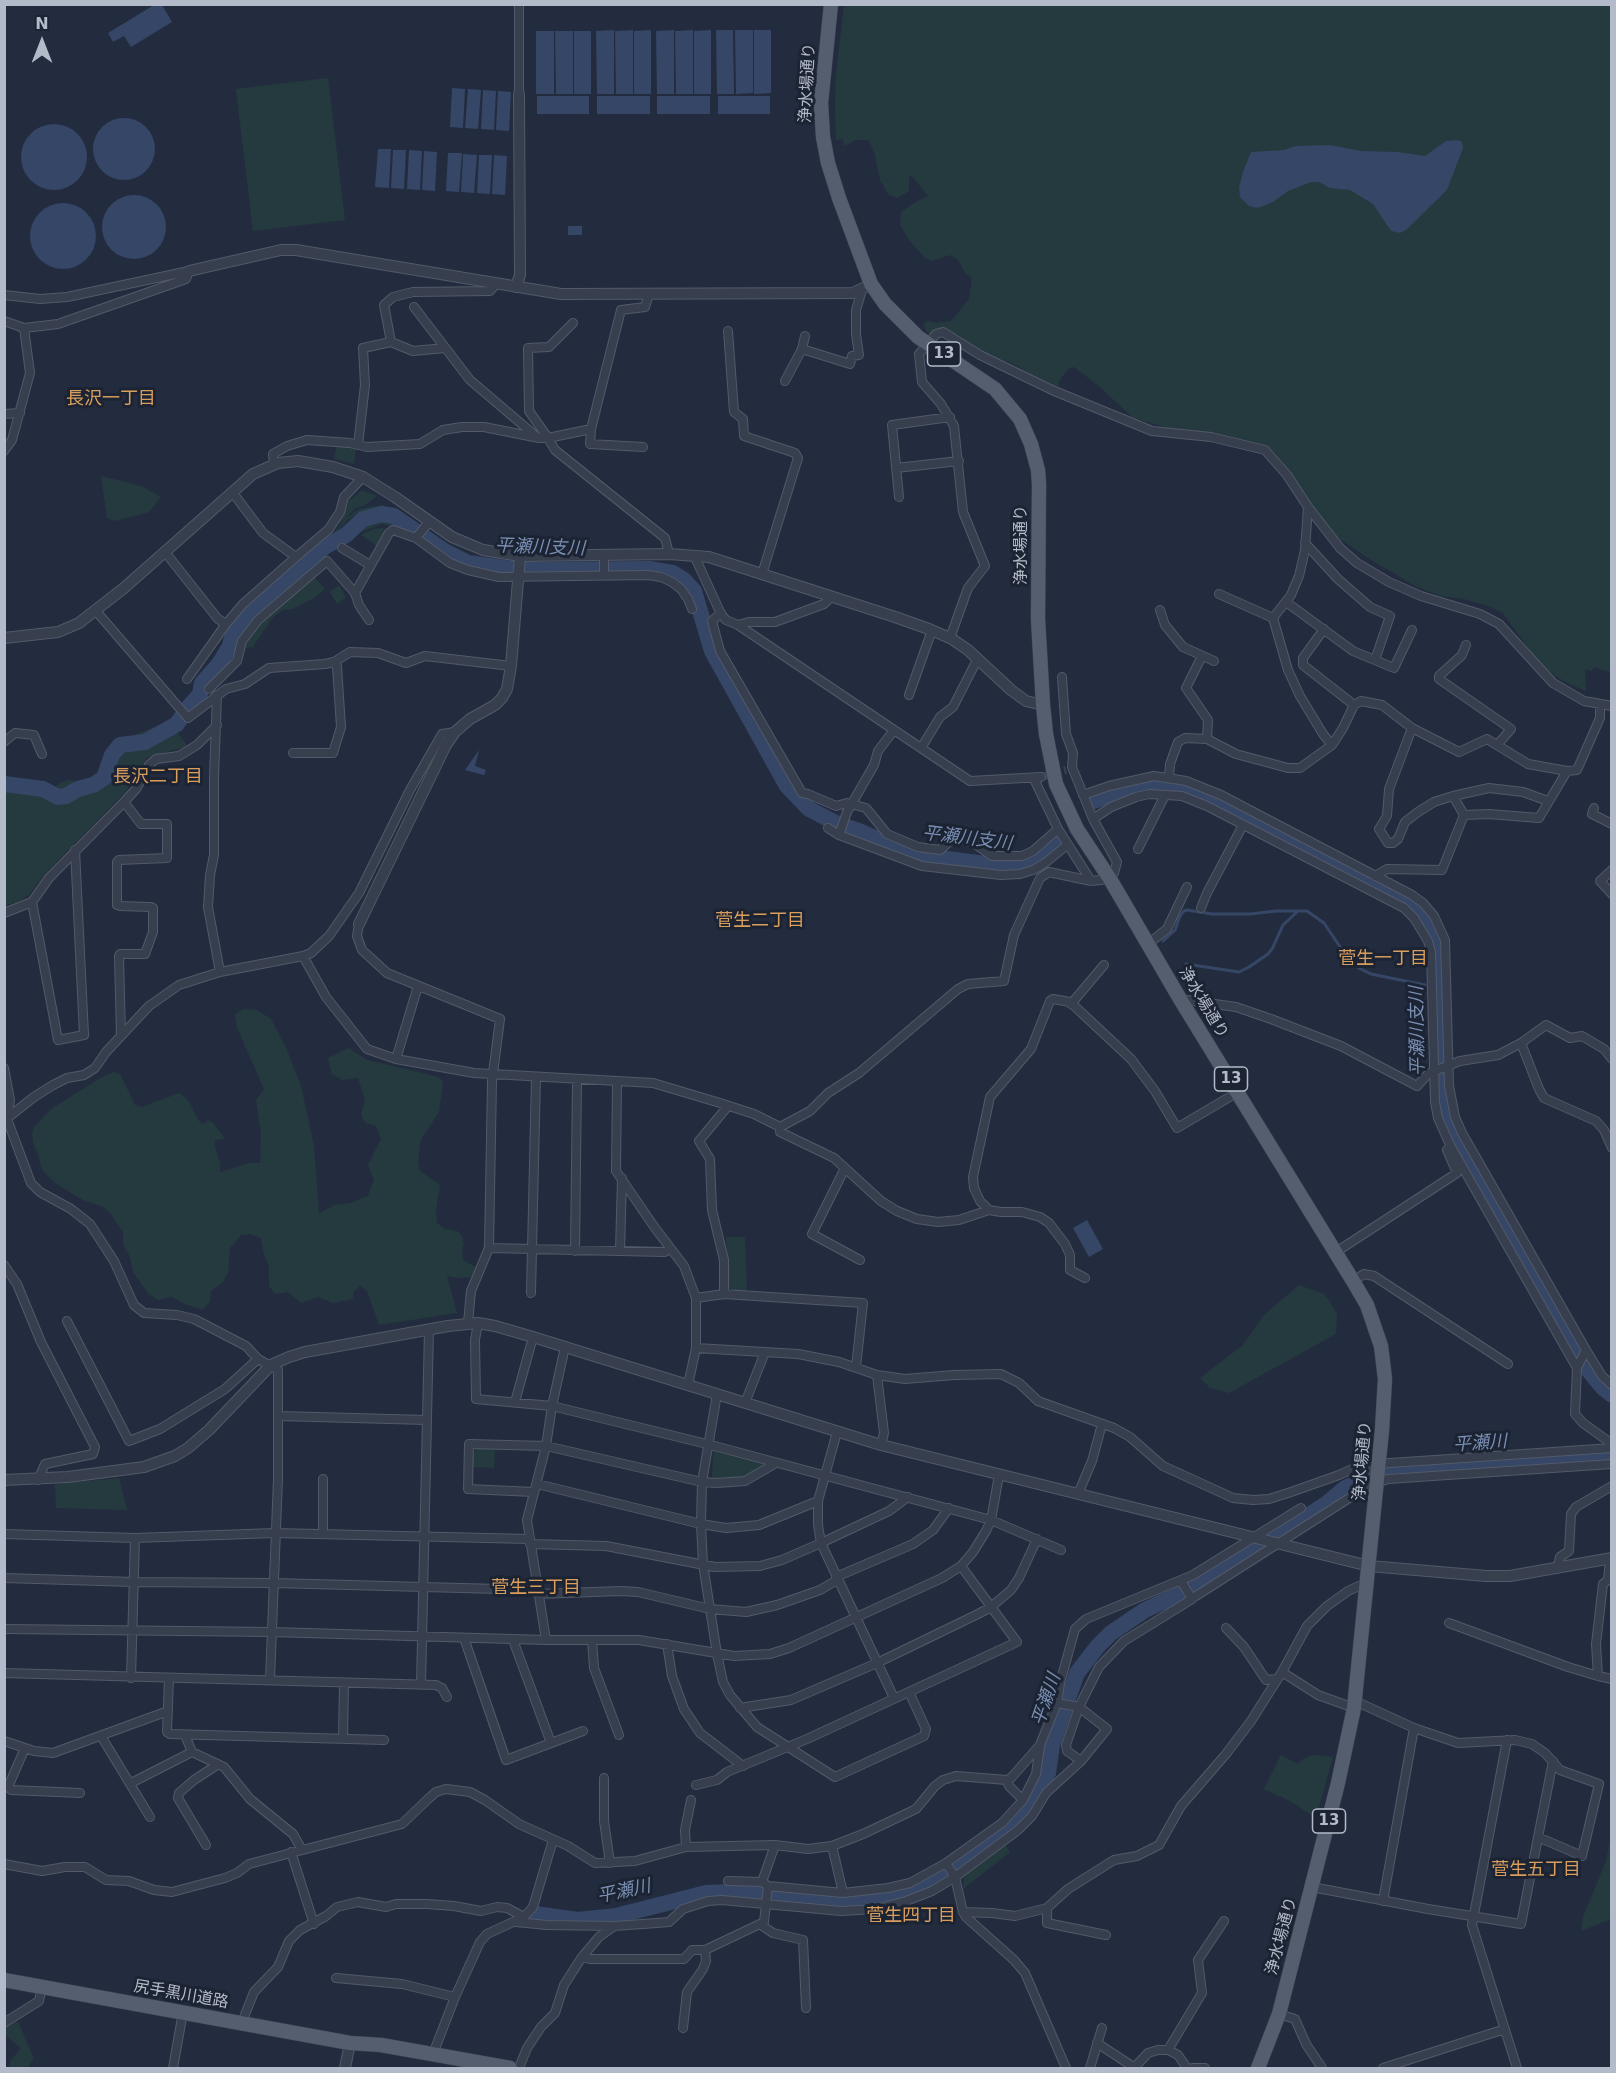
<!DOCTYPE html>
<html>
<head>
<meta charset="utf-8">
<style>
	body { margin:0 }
	#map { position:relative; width:1616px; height:2073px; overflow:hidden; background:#232c3e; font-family:"DejaVu Sans",sans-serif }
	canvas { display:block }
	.frame { position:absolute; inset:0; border:6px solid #b3bac9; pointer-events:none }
	.north { position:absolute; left:12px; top:12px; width:60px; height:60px; -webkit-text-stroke:4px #1c2433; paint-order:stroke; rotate:0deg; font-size:16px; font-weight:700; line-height:24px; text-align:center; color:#b3bac9 }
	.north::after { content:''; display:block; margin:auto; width:21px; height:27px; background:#b3bac9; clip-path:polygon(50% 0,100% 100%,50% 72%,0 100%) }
</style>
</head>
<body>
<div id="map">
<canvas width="1616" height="2073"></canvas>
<div class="frame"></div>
<div class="north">N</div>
</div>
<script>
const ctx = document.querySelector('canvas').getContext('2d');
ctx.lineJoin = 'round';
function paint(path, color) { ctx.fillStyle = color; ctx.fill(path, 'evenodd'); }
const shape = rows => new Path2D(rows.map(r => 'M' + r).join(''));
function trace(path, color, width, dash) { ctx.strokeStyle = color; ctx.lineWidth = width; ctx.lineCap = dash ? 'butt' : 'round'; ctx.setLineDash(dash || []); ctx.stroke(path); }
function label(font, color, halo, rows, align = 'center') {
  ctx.font = font + ' "DejaVu Sans","Noto Sans JP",sans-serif'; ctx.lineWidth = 6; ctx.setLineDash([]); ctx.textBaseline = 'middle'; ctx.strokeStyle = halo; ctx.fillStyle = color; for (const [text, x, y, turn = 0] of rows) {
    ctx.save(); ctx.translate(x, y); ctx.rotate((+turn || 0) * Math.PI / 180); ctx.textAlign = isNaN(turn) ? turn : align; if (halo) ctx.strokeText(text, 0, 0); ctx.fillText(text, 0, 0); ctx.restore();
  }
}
paint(shape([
	[844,5,1611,5,1611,673,1594,667,1592,671,1585,669,1586,691,1565,682,1541,666,1503,613,1491,607,1464,599,1441,596,1415,586,1365,556,1337,537,1308,504,1297,482,1280,459,1268,446,1168,428,1133,418,1100,387,1074,367,1068,369,1059,381,1058,387,1053,389,1035,381,1027,372,1011,363,988,355,977,347,966,343,958,335,947,331,932,338,925,329,924,324,927,321,936,323,951,321,969,299,972,278,966,274,958,260,950,255,932,261,925,258,910,241,900,225,901,212,914,203,928,196,911,175,909,178,909,191,897,198,888,194,880,180,874,151,868,140,856,140,844,146,843,139,836,140,835,104,836,75],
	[328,78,345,220,253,231,236,89],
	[337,443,356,448,354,464,334,459],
	[101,476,141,486,161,497,149,512,115,521,107,518],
	[362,490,377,496,364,506,356,508,340,523,338,522,349,501],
	[382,505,393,509,405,518,387,512,363,516,358,513,347,520,339,529,339,533,335,538,330,538,345,519,359,509],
	[388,516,394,518,414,532,382,524,355,534,335,551,352,531,365,521],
	[381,528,389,530,377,546,361,535,373,529],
	[312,575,325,589,314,598,293,609,283,610,272,618,253,647,245,648,248,641,245,638,259,620],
	[339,585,346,597,337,604,330,592],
	[165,723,176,730,187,746,147,758,127,790,43,876,30,894,20,901,4,906,4,789,40,791,53,788,62,782,69,780,78,782,91,780,99,773,105,765,113,743],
	[244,1009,257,1010,271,1019,287,1050,301,1086,314,1146,319,1214,334,1205,351,1203,368,1196,374,1180,368,1165,381,1139,376,1126,365,1123,361,1115,365,1100,358,1078,342,1080,332,1074,328,1058,349,1048,367,1060,427,1074,438,1077,443,1082,439,1112,421,1139,418,1162,420,1171,440,1185,436,1210,437,1223,445,1229,457,1231,461,1235,464,1243,462,1250,463,1260,476,1267,475,1273,471,1277,457,1278,447,1276,457,1313,379,1325,367,1291,360,1286,353,1292,354,1299,333,1303,318,1297,301,1303,288,1292,275,1294,269,1286,269,1266,264,1255,261,1238,250,1234,241,1235,230,1248,228,1272,223,1282,211,1291,210,1301,203,1310,185,1304,172,1297,158,1300,148,1293,133,1272,130,1257,123,1244,123,1232,110,1213,103,1207,83,1200,55,1183,42,1170,38,1153,33,1143,32,1134,34,1127,51,1109,102,1077,114,1072,120,1074,135,1105,142,1107,179,1093,188,1100,199,1121,203,1124,208,1120,213,1123,223,1136,224,1139,216,1140,214,1143,220,1163,220,1172,249,1163,260,1163,261,1133,256,1100,264,1089,237,1028,235,1014],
	[726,1237,745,1237,747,1292,732,1291,729,1287],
	[1299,1285,1324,1294,1328,1299,1337,1314,1336,1334,1229,1393,1210,1388,1200,1378,1243,1345,1264,1315],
	[477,1449,495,1449,494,1468,473,1467,473,1453],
	[717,1450,764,1463,764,1467,740,1478,712,1479,713,1452],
	[119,1478,127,1510,56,1508,55,1484],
	[1281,1755,1298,1764,1301,1760,1312,1755,1333,1757,1316,1818,1290,1801,1264,1789],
	[1611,1836,1611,1919,1581,1931,1583,1917,1606,1861],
	[1006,1845,1010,1852,963,1889,964,1875],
	[18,2022,34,2058,27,2068,8,2068,11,2060,21,2048,5,2035,4,2028,12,2023]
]), '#253a3f');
paint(shape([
	[154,5,162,5,172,22,131,47,124,36,113,42,108,33],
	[614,30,614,94,597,94,596,31],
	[633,30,633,94,616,94,615,31],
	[651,30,651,94,634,94,634,31],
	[674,30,674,94,657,94,656,31],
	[693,30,693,94,676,94,675,31],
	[711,30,711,94,694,94,694,31],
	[716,30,733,30,734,94,717,94],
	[735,30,753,30,753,93,736,94],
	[754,30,771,30,771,93,754,94],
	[536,31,554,31,554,94,536,94],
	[555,31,573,31,573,94,556,94],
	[574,31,591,31,591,94,574,94],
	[452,88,465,89,463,128,450,127],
	[468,89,481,90,478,129,465,128],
	[483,90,496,91,494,130,481,129],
	[498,91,511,92,509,131,496,130],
	[537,96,589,96,589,114,537,114],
	[597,96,650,96,650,114,597,114],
	[657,96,710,96,710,114,657,114],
	[718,96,770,96,770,114,718,114],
	'93 149a31 31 0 1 1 62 0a31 31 0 1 1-62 0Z',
	'21 157a33 33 0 1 1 66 0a33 33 0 1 1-66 0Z',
	[1458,140,1462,142,1463,148,1447,190,1406,230,1400,233,1391,231,1373,204,1350,190,1330,188,1319,182,1311,182,1288,191,1273,202,1258,208,1249,206,1240,197,1239,187,1243,172,1251,152,1284,150,1296,146,1330,145,1361,151,1398,152,1425,156,1446,141],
	[378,149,391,149,389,188,375,187],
	[393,150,406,150,404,189,391,188],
	[409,150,422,151,420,190,407,189],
	[424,151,437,152,435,191,422,190],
	[448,153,462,153,459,192,446,191],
	[463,154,477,155,474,193,461,192],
	[479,155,492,155,490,194,477,193],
	[494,155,507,156,505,195,492,194],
	'102 227a32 32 0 1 1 64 0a32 32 0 1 1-64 0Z',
	'30 236a33 33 0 1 1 66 0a33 33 0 1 1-66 0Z',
	[568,226,582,226,582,235,568,235],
	[479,750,475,766,486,770,484,775,465,770],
	[1087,1220,1103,1249,1089,1257,1073,1228]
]), '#354666');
trace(shape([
	[1163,941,1175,930,1180,916,1184,911,1187,910,1212,914,1250,914,1276,911,1307,911,1324,923,1349,960,1359,968,1371,974,1425,985],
	[1184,976,1186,964,1239,972,1249,967,1268,954,1272,949,1283,925,1298,911]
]), '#354666', 3);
trace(shape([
	[4,784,43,789,58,797,66,796,78,789,93,785,104,778,112,755,120,745,145,742,177,724,187,709,200,694,202,683,219,664,230,646,232,636,261,601,326,546,346,535,363,519,382,514,394,516,446,552,468,563,519,570,649,569,673,573,684,580,694,591,712,651,787,786,809,809,836,823,859,831,906,852,923,856,994,865,1018,865,1038,858,1057,839],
	[1091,802,1129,788,1147,785,1171,786,1193,793,1253,821,1399,897,1417,910,1431,932,1436,944,1438,1079,1440,1099,1445,1121,1461,1153,1571,1349,1603,1388,1612,1395],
	[535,1914,578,1920,616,1916,706,1893,753,1891,846,1900,890,1896,931,1882,1003,1832,1029,1809,1040,1793,1048,1773,1052,1745,1077,1673,1097,1647,1111,1633,1145,1610,1173,1597,1246,1556,1326,1504,1345,1488,1375,1475,1391,1469,1555,1457,1612,1456]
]), '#354666', 16);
trace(shape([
	[1041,777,1066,770]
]), '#394153', 8, [8, 4]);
const minor = shape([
	[519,4,519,94],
	[4,295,40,299,67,297,189,271],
	[414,307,470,380,538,438],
	[4,321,24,328,58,324,186,279,189,271],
	[573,323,549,347,528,348,529,411,548,438,591,429,621,310,645,307,649,294],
	[728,331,734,412,743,419,744,436,795,453,798,458,762,574],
	[445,348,413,351,391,342,384,305,393,297,413,292,490,291,496,284],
	[802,349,850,364,852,356,859,355,856,334,856,310,862,290],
	[785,381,802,349,805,336],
	[4,414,20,413],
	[591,429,590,444,643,447],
	[358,445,365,385,363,348,391,342],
	[4,451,12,440,30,373,24,328],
	[274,465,273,454,287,446,307,440,350,443,367,447,420,444,443,430,462,427,484,427,539,438,548,438,555,450,665,538,669,554],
	[896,468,959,461],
	[233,493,263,533,296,557,329,529,340,512,344,497,363,477],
	[899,497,892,425,950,417],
	[416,538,429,522],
	[1305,543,1338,579,1370,607,1390,616,1375,660],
	[342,548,370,565],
	[165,552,218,619,226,624,243,604,296,557],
	[604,555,604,576],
	[694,555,721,614,726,620,738,625,749,622,775,622,824,604,831,597],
	[1219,594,1273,618,1288,670,1300,696,1323,734,1332,745,1343,728,1354,705],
	[1286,602,1353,651,1394,668,1412,630],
	[1160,610,1165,625,1183,647,1214,661],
	[96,611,188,718,226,689,245,684,269,668,325,664,334,662,350,652,378,653,406,663,425,656,511,666],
	[721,613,712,621,720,651,802,793,808,794,836,806,847,803,866,808,887,834,918,847,940,850,951,840,962,839,975,844,992,856,1022,856,1033,851,1058,829],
	[1273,618,1291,595,1299,576,1305,550,1308,507],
	[369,620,359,605,355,593,389,533,393,530,416,538,450,563,468,570,499,577,648,575,661,577,672,582,681,589,688,599,692,609],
	[738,625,970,781,1041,777],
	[1324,629,1303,658,1303,665,1354,705,1361,701,1382,705,1412,728,1459,752,1487,739,1528,764,1567,771],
	[950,638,968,588,985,566,963,512,954,426,941,404,922,382,919,354,936,334,943,332,980,355,1052,390,1152,431,1211,437,1265,450,1287,475,1308,507,1340,548,1357,563,1389,582,1421,596,1480,614,1499,624,1553,683,1584,701,1612,706],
	[1466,645,1462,655,1439,676,1439,679,1511,729,1498,744],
	[1202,656,1186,688,1208,720,1207,739],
	[187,679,226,624],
	[209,689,237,661,242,641,258,620,327,561,355,593],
	[217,695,214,778,214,855,210,875,208,907,220,972],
	[909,695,932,630],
	[1412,728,1389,789,1387,816,1379,829,1388,843,1393,843,1398,839,1405,822,1418,812,1434,802,1453,796,1489,788,1523,792,1548,801],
	[894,730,878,751,874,765,847,812,839,835,922,866,1001,875,1020,874,1033,870,1045,863,1067,845],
	[4,742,15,733,34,735,42,754],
	[921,748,940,717,953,707,978,658],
	[293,753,333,753,341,727,337,666,334,662],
	[1169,777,1170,764,1178,742,1185,738,1207,739,1236,754,1288,768,1300,768,1332,745],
	[1034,779,1058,829,1091,881],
	[1083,795,1109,786,1154,776,1186,781,1221,795,1412,895,1423,903,1434,916,1445,940,1449,1086,1455,1117,1462,1133,1586,1350,1602,1376,1612,1385],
	[1453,796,1464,815],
	[1594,808,1592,814,1612,824],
	[1093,819,1111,807,1136,797,1149,794,1182,796,1207,806,1404,908,1414,918,1428,941,1431,952,1435,1102,1438,1118,1451,1147,1577,1368],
	[828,828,839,835],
	[1138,849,1165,795],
	[1612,870,1600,881,1612,894],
	[1375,876,1387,869,1442,870,1464,815,1489,814,1539,818,1567,771,1577,770,1600,718,1600,705],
	[32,902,58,1040,84,1035,75,850],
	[1201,908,1207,893,1243,825],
	[4,913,32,902,49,878,124,802,136,789,149,765,156,759,179,756,197,745,217,725],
	[359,924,357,936,362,950,387,973,500,1019,492,1081,489,1248,471,1291,468,1323],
	[1148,944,1167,929,1187,887],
	[303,956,326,997,367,1049,396,1059,474,1073,653,1083,720,1103,754,1114,780,1127,780,1132,834,1158,881,1201,897,1211,917,1219,938,1222,959,1220,989,1210,1001,1212,1022,1212,1040,1217,1049,1223,1065,1244,1070,1255,1070,1270,1085,1278],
	[1180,999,1236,1007,1271,1019,1341,1046,1417,1086,1429,1073,1460,1061,1498,1055,1521,1043,1546,1025,1570,1038,1582,1036,1604,1049,1612,1059],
	[1071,1004,1104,965],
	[121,1036,119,956,120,954,145,954,153,932,153,908,151,907,120,906,117,905,117,862,119,860,167,858,167,824,141,824,124,802],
	[1521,1043,1539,1089,1544,1098,1596,1121,1604,1130,1612,1148],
	[396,1059,418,986],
	[4,1068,10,1100,7,1119,31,1183,40,1192,71,1209,90,1224,114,1261,134,1305,144,1313,177,1315,194,1319,246,1346,258,1359,278,1370,278,1479,270,1680],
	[617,1082,616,1171,655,1228,684,1266,696,1298,696,1348,688,1385],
	[6,1119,34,1097,53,1085,67,1078,84,1075,95,1068,106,1052,149,1006,179,985,220,972,303,956,311,953,329,936,359,893,410,790,442,734,455,732],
	[780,1127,810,1111,828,1093,859,1073,958,989,968,984,1004,981,1014,935,1040,878,1049,872,1091,881,1110,879,1114,873,1117,862,1093,819,1072,767,1073,753,1066,734,1062,677],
	[845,1168,812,1234,860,1260],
	[989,1210,980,1201,974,1188,973,1177,990,1097,1031,1049,1050,1001,1053,999,1070,1002,1131,1059,1155,1091,1177,1128,1238,1092],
	[489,1248,665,1252,669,1248],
	[575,1251,577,1079],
	[620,1251,622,1178],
	[1336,1252,1457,1173,1447,1150,1451,1147],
	[4,1265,17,1284,41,1342,95,1447,93,1454,45,1464,38,1480],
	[1353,1281,1364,1274,1374,1276,1508,1364],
	[531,1293,536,1077],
	[724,1294,724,1260,712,1210,710,1159,699,1141,728,1106],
	[696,1298,724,1294,863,1303,856,1367],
	[67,1321,129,1441,160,1429,225,1389,258,1359],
	[478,1323,475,1340,476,1399,552,1406,707,1444,991,1520,1061,1550],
	[696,1348,798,1354,839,1362,877,1375,905,1379,954,1375,1001,1374,1019,1383,1038,1401,1114,1428,1130,1437,1163,1466,1233,1498,1253,1500,1269,1499,1291,1492,1339,1475,1361,1465,1612,1448],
	[1586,1350,1577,1368,1575,1414,1583,1423,1612,1444],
	[877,1375,884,1433,881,1445],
	[717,1394,702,1482,701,1524,703,1564,717,1654,723,1682,730,1695,757,1727,835,1777,924,1736,926,1729,909,1692],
	[515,1402,533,1337],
	[745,1403,765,1352],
	[279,1416,427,1420],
	[837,1432,818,1501,818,1525,821,1543,894,1698],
	[323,1479,323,1534],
	[537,1484,701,1524,726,1528,759,1525,818,1501],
	[534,1492,468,1489,469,1444,546,1446,702,1482,717,1483,745,1481,776,1463],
	[1078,1494,1092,1461,1102,1424],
	[4,1534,135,1538,275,1533,529,1539],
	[530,1544,606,1546,715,1567,760,1566,782,1560,821,1543,889,1511,908,1497],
	[1610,1559,1608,1580,1603,1584,1596,1644,1598,1676,1612,1679],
	[1557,1569,1560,1557,1569,1551,1571,1514,1576,1507,1612,1486],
	[836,1577,913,1544,933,1530,949,1508],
	[4,1578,134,1582,274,1583,537,1590],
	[538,1594,621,1591,638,1592,710,1609,746,1612,777,1605,820,1590,837,1580],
	[1196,1596,1368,1486,1388,1479,1612,1464],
	[1449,1623,1568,1667,1598,1676],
	[1226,1628,1244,1647,1266,1680,1277,1679],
	[4,1629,272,1632,546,1640,639,1640,734,1656,770,1654,789,1648,942,1578,961,1566,973,1552,986,1531,991,1520,999,1475],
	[464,1638,506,1760,583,1731],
	[513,1640,551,1743],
	[546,1640,527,1520,546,1446,552,1406,565,1347],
	[592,1640,594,1668,619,1735],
	[667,1644,672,1676,684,1709,700,1733,743,1766],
	[1282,1672,1318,1695,1354,1708],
	[4,1673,436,1685,442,1688,447,1697],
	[131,1678,135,1538],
	[169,1678,167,1732,170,1734,384,1740],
	[421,1685,429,1329],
	[1355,1701,1414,1728],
	[740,1708,791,1700,877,1663,978,1614,991,1607,1011,1590,1019,1578,1037,1539],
	[185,1735,192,1752,224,1767,250,1799,293,1834,302,1850],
	[101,1736,150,1817],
	[343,1739,344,1683],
	[1507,1740,1472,1925,1517,2068],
	[4,1741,34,1751,53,1753,168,1711],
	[25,1748,8,1787,11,1790,80,1793],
	[1081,1761,1067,1751,1066,1745,1079,1707,1099,1667,1124,1641,1192,1599,1181,1581],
	[604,1778,604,1821,610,1863],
	[131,1783,192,1752],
	[696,1785,717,1780,727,1772,807,1739,1017,1642,961,1566],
	[1023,1800,1036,1774,1040,1746],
	[206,1845,178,1798,179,1793,194,1780,217,1765],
	[832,1846,843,1893],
	[686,1847,685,1830,691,1800],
	[291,1852,314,1924],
	[946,1863,955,1877,963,1912,966,1917,1014,1960,1025,1973,1066,2068],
	[4,1864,42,1871,65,1867,85,1867,106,1880,129,1881,154,1890,172,1892,225,1878,237,1873,249,1864,402,1824,428,1799,436,1792,446,1789,470,1792,485,1800,519,1824,568,1846,595,1863,635,1861,686,1847,775,1845,808,1849,832,1846,863,1834,916,1809,935,1786,943,1780,956,1776,1007,1780,1011,1778,1040,1745,1057,1703,1060,1683,1075,1629,1086,1619,1193,1575,1301,1508],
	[728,1881,762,1882,768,1886,843,1893,888,1888,910,1883,946,1863,1002,1823,1023,1800,1009,1786,1007,1780],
	[762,1882,775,1845],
	[1312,1887,1428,1909,1521,1924,1553,1761],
	[1383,1901,1414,1728,1458,1743,1515,1740,1532,1744,1545,1753,1560,1770,1599,1784,1582,1856,1538,1837],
	[1047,1908,1047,1923,1106,1935],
	[963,1912,992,1913,1015,1916,1047,1908,1068,1889,1114,1860,1137,1856,1159,1845,1181,1806,1226,1754,1251,1721,1282,1672,1307,1626,1327,1606,1348,1591,1359,1586,1367,1586],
	[516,1922,547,1925,614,1926,657,1923,669,1922,683,1909,708,1901,722,1900,841,1911,876,1909,906,1901,932,1891,955,1877,1018,1830,1032,1816,1046,1793,1081,1761,1107,1729,1079,1707,1057,1703],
	[761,1925,773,1933,803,1940,806,2008],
	[582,1957,590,1959,684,1959,692,1950,705,1950],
	[336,1978,402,1984,455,1997],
	[1279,2014,1295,2019,1306,2044,1322,2068],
	[242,2022,254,1992,278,1967,289,1941,300,1930,326,1916,337,1907,358,1902,386,1907,396,1904,427,1904,454,1906,481,1911,497,1907,507,1908,524,1917],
	[4,2023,39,2001,42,1986],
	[683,2028,687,1992,703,1969,706,1961,705,1950,764,1922,768,1886],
	[1097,2043,1135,2068],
	[1168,2050,1202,1993,1198,1960,1224,1921],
	[433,2054,455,1997,480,1942,487,1934,524,1917,533,1907,553,1840],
	[173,2068,183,2012],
	[519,2068,527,2048,541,2027,555,2013,564,1985,582,1957,599,1937,613,1927],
	[1090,2068,1102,2028],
	[1134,2068,1148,2053,1158,2050,1168,2050,1178,2055,1187,2068],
	[1193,2068,1205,2068],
	[1383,2068,1505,2029]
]);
const tertiary = shape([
	[189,271,281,250,296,250,561,294,853,293,871,284],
	[516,287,520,275,519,94],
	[4,638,58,632,79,623,124,588,253,474,278,463,298,461,333,467,363,477,395,497,452,537,483,550,520,556,669,554,709,557,895,617,929,629,952,639,968,650,1011,690,1026,701,1043,705],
	[359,924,446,745,455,732,470,719,495,705,502,698,507,689,511,666,520,556],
	[4,1480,68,1477,144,1467,175,1456,188,1448,209,1430,271,1365,289,1357,305,1352,448,1326,478,1323,495,1326,533,1337,881,1445,1369,1566,1486,1576,1510,1576,1612,1558],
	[345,2068,350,2043]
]);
const primary = shape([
	[831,4,821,103,823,137,828,163,839,198,871,284,885,304,918,337,995,389,1020,419,1031,444,1038,470,1039,484,1038,619,1043,705,1046,734,1056,784,1077,829,1110,879,1180,999,1353,1281,1367,1305,1381,1346,1385,1379,1382,1430,1354,1708,1338,1783,1279,2014,1258,2068],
	[4,1980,350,2043,381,2045,510,2068]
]);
trace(minor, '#525a69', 10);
trace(tertiary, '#525a69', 12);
trace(primary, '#404857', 15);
trace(minor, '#373f4e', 8);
trace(tertiary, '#373f4e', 10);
trace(primary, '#555e6e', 14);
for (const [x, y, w] of [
	[944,354,33],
	[1231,1079,33],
	[1329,1821,33]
]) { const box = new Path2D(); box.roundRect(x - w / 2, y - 12, w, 24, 4.5); ctx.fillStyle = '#1c2433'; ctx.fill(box); trace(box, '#b3bac9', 1.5); }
label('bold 15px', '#b3bac9', null, [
	["13",944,354],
	["13",1231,1079],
	["13",1329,1821]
]);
label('16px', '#b3bac9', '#1c2433', [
	["浄水場通り",808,83,-87],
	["浄水場通り",1022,545,-90],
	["浄水場通り",1203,1003,59],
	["浄水場通り",1363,1461,-85],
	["浄水場通り",1282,1936,-75],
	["尻手黒川道路",181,1995,10]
]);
label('18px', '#d99d5e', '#1c2433', [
	["長沢一丁目",111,399],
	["長沢二丁目",158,777],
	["菅生二丁目",760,921],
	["菅生一丁目",1383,959],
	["菅生三丁目",536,1588],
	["菅生五丁目",1536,1870],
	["菅生四丁目",911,1916]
]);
label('italic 18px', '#798eb2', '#1c2433', [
	["平瀬川支川",540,548,2],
	["平瀬川支川",967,839,7],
	["平瀬川支川",1418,1031,-91],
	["平瀬川",1480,1444,-4],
	["平瀬川",1047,1700,-71],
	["平瀬川",624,1892,-12]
]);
</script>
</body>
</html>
